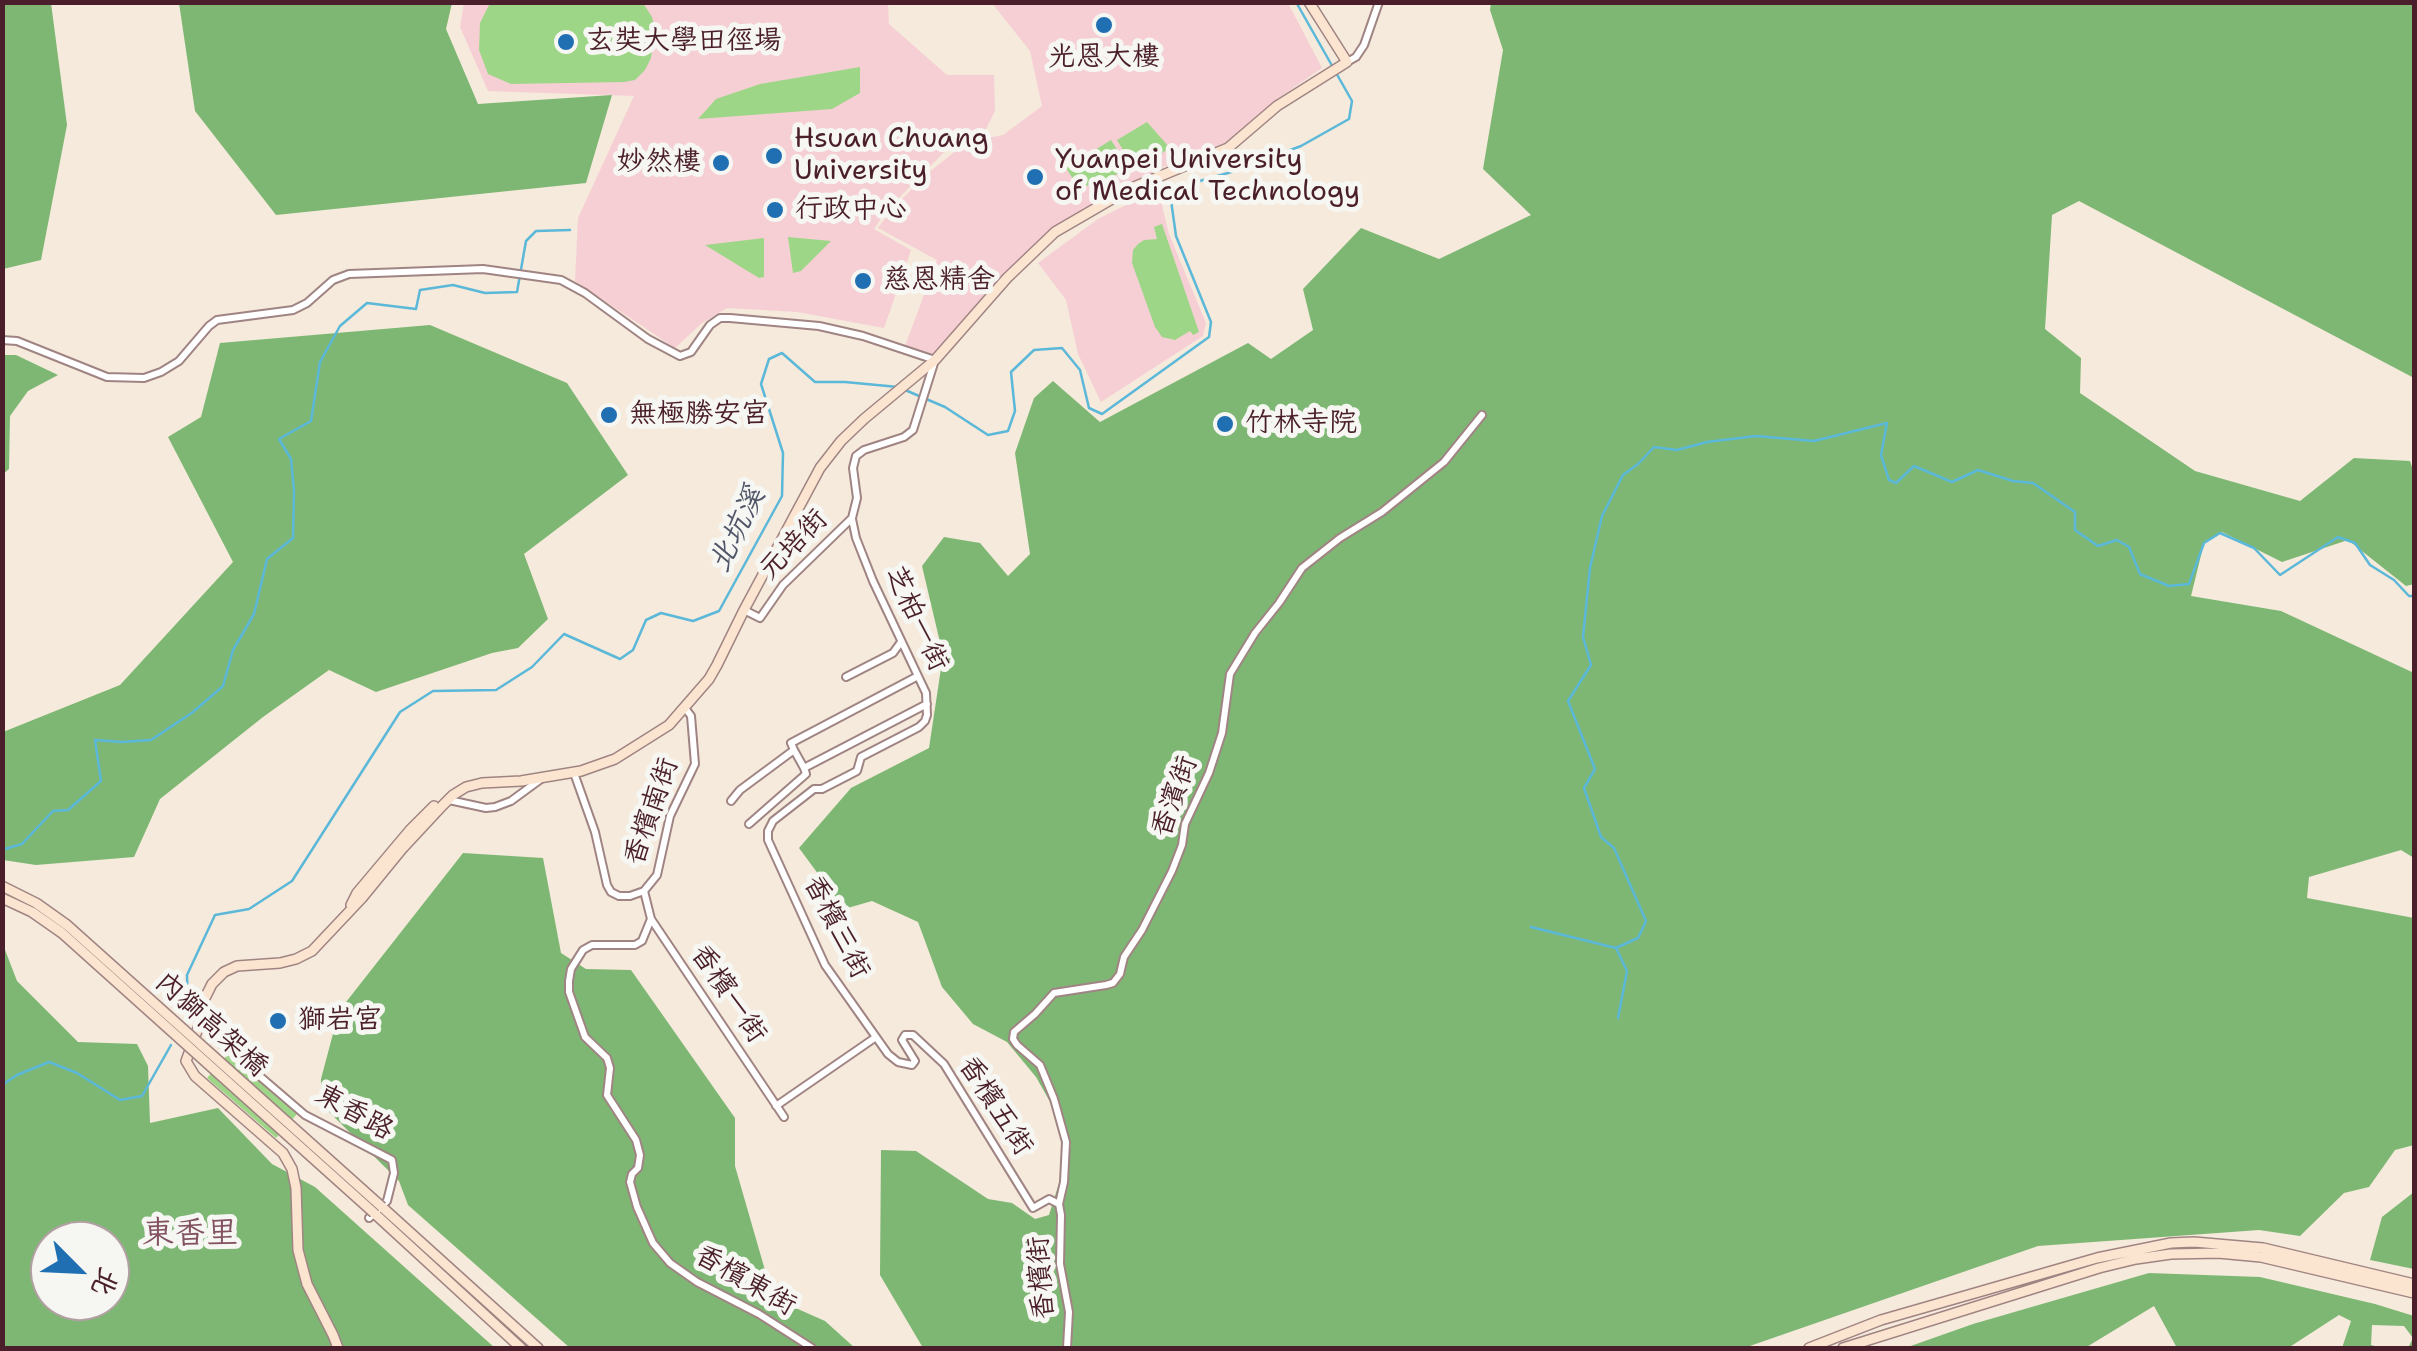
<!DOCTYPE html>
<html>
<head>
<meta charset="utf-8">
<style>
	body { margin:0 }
	#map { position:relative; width:2417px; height:1351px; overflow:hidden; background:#f5eadb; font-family:"Shantell Sans","LXGW WenKai TC",sans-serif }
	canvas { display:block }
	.frame { position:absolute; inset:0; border:5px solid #4a1f2b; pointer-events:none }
	.north { position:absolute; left:30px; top:1221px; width:100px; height:100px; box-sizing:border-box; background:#f6f6f2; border:2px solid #b1a0a2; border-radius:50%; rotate:114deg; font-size:28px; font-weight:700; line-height:40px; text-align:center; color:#4a1f2b }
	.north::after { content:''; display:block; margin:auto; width:35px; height:45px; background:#1f6fb2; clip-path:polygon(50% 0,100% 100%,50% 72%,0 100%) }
</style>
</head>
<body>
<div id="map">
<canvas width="2417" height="1351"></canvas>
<div class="frame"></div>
<div class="north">北</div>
</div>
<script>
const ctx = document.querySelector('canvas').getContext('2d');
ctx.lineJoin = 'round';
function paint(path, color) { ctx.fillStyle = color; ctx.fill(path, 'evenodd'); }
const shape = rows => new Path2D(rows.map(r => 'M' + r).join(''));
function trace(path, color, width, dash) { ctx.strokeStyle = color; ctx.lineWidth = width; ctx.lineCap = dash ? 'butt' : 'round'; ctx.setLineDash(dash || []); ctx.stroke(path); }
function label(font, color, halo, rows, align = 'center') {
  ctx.font = font + ' "Shantell Sans","LXGW WenKai TC",sans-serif'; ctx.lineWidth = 10; ctx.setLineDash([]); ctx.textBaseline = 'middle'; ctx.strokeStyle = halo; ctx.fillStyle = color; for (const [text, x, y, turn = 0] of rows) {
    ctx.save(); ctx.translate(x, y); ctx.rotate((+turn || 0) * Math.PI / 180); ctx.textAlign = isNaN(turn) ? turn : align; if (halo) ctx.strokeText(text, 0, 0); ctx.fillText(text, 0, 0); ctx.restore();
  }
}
paint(shape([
	[464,3,888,3,889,24,947,75,994,75,995,111,985,131,965,131,886,211,874,229,911,250,884,328,797,312,727,308,702,323,675,348,575,281,578,218,634,96,488,91,460,27],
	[992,3,1288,3,1322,68,1277,99,1234,140,1194,158,1163,167,1060,225,937,355,905,346,937,260,878,228,892,209,928,173,967,142,1003,135,1042,106,1030,51],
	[1158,189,1169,234,1206,323,1203,336,1101,402,1078,354,1066,300,1038,263,1098,219]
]), '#f6cfd5');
paint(shape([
	[490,3,643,3,652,17,655,30,651,58,645,70,635,80,624,82,511,84,488,74,479,50,480,23],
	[860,67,860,93,832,109,698,119,716,99,760,84],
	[1147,122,1170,148,1135,170,1117,140],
	[1111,140,1128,167,1098,186,1095,181,1080,190,1066,168],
	[1162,224,1199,332,1193,335,1190,331,1175,340,1162,337,1155,327,1132,263,1133,250,1138,244,1144,240,1157,239,1154,227],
	[788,237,831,241,801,271,793,273],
	[764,238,764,277,759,278,705,245],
	[228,1054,297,1114,276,1138,207,1078]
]), '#9ed687');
paint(shape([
	[2,3,51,3,67,125,41,260,3,269],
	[179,3,452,3,446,29,478,104,612,95,586,183,276,215,195,111],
	[1491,3,2414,3,2414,378,2079,201,2052,215,2045,329,2081,358,2080,393,2195,471,2300,501,2354,458,2410,461,2414,473,2414,584,2406,586,2348,540,2282,562,2222,532,2204,543,2191,596,2281,611,2414,673,2414,858,2401,850,2309,877,2307,898,2414,918,2414,1145,2395,1150,2369,1187,2344,1193,2300,1236,2259,1230,2038,1246,1744,1348,923,1348,880,1275,881,1150,916,1151,988,1199,1012,1203,1035,1219,1049,1215,1071,1145,1066,1130,1036,1077,1007,1042,973,1024,942,987,918,922,872,901,844,909,799,848,851,788,929,748,943,655,922,566,944,537,980,543,1008,576,1030,554,1015,453,1034,398,1053,381,1100,422,1248,343,1271,359,1313,330,1303,289,1361,228,1439,259,1531,215,1483,169,1503,50,1490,10],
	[430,325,567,383,628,475,524,554,548,619,518,648,492,653,376,692,329,670,263,717,160,799,134,857,36,865,3,860,3,732,120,685,233,562,168,437,201,417,220,343],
	[3,355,16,355,58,375,28,391,10,416,9,469,3,474],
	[463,853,543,858,561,953,586,969,631,970,735,1118,735,1166,773,1298,825,1321,855,1348,570,1348,408,1205,399,1181,321,1104,321,1079,339,1011],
	[2,942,17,981,78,1042,137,1044,148,1066,150,1123,218,1108,272,1164,315,1187,495,1348,3,1348],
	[50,1241,110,1241,110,1301,50,1301],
	[2414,1192,2414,1269,2370,1260,2382,1217],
	[2149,1273,2260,1277,2375,1304,2414,1316,2414,1348,2408,1348,2413,1338,2404,1326,2372,1325,2371,1345,2382,1348,2342,1348,2351,1321,2339,1315,2288,1348,2177,1348,2154,1306,2085,1348,1905,1348,1973,1324]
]), '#7eb774');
trace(shape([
	[905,390,945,407,988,435,1008,431,1015,411,1011,372,1034,350,1062,348,1080,370,1089,408,1102,414,1209,337,1211,322,1176,236,1170,193,1182,186,1235,171,1301,146,1349,119,1352,101,1296,2],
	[5,849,22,844,53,811,68,810,101,781,95,740,122,742,151,740,193,712,223,686,233,650,254,614,267,559,293,538,294,491,291,459,279,439,311,421,320,362,340,326,367,303,416,309,420,290,453,285,485,293,517,292,526,241,536,231,570,230],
	[1531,927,1616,948,1638,938,1646,921,1614,848,1601,837,1584,788,1595,769,1568,701,1591,665,1583,637,1590,568,1602,516,1623,475,1638,464,1654,447,1677,450,1707,442,1756,436,1814,441,1887,423,1881,455,1889,480,1896,483,1914,466,1952,482,1978,470,2013,481,2033,483,2075,512,2075,530,2098,546,2117,540,2129,547,2140,574,2169,586,2189,584,2204,543,2220,533,2254,548,2280,575,2338,537,2355,543,2370,565,2394,580,2409,596,2414,596],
	[1616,948,1627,971,1618,1018],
	[188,1008,187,975,215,915,249,909,292,881,400,712,433,691,496,690,532,667,564,634,620,659,633,650,646,620,661,613,693,621,719,611,782,496,783,453,761,384,769,359,782,353,815,382,845,382,898,387],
	[2,1085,17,1075,49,1062,77,1073,120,1100,142,1096,171,1045]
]), '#5bb8d9', 2.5);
const street = shape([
	[1347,62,1356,57,1364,45,1379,2],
	[2,340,17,341,107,377,144,378,161,372,179,361,209,326,217,320,293,310,307,303,333,280,349,274,483,269,561,280,585,293,648,339,680,356,691,352,710,325,720,318,730,318,819,326,863,336,935,360,913,430,904,437,864,450,856,456,853,468,857,498,852,518,783,585,760,618,744,610],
	[852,519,856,538,873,581,926,693,927,715,925,721,919,727,861,757,857,771,822,789,814,789,773,821,768,831,768,840,825,965,888,1054,898,1062,912,1065,915,1061,902,1040,905,1035,913,1035,944,1064,1033,1208,1049,1199,1059,1204],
	[846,677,893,653,901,642],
	[794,750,804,768],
	[574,773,595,832,607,885,611,892,619,896,630,896,644,891,657,875,670,816,695,764,691,716,685,708],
	[449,800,486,808,495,807,511,801,541,779],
	[731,801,740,790,794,750,791,743,918,676],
	[749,824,806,774,804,768,927,704],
	[644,891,651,919,784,1117],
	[651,919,642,941,635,945,592,945,583,950,571,969,569,981,569,992,585,1037,607,1058,610,1068,607,1095,636,1140,640,1155,638,1168,632,1174,630,1182,637,1207,653,1243,670,1263,697,1282,759,1314,812,1348],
	[201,1020,221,1043,305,1115,392,1160,394,1173,387,1201,369,1218],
	[776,1106,876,1037],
	[1067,1348,1069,1312,1060,1264,1061,1215,1059,1204,1064,1182,1066,1142,1054,1099,1040,1065,1017,1045,1013,1039,1014,1032,1035,1014,1054,993,1106,985,1113,983,1120,974,1124,957,1142,930,1172,871,1182,845,1185,824,1209,773,1222,733,1230,674,1255,633,1279,603,1302,568,1340,538,1382,512,1444,462,1482,415]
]);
const secondary = shape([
	[351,905,357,893,410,830,434,806],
	[382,1207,538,1348],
	[374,1213,521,1348],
	[338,1348,333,1335,307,1284,298,1250,296,1188,292,1169,283,1153,195,1076,186,1061,201,1020,203,1002,212,984,224,972,237,966,280,963,296,959,312,951,362,898,402,849,443,805,453,795,466,787,482,783,521,781,581,771,615,759,669,725,709,679,717,665,744,610,820,468,841,441,864,419,935,360,1007,278,1055,232,1129,189,1228,148,1277,106,1347,62,1309,2],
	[1809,1348,1881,1320,2097,1258,2171,1243,2194,1242,2263,1248,2414,1284],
	[1843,1348,2099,1268,2136,1259,2171,1254,2218,1253,2261,1257,2414,1293]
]);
trace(street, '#a08483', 10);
trace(secondary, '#a08483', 12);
trace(street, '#fff', 6);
trace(secondary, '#fce5d0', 9);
const secondaryBridge = shape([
	[2,886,36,903,67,925,382,1207],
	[2,898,32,912,62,933,374,1213]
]);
trace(secondaryBridge, '#a08483', 12, []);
trace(secondaryBridge, '#fce5d0', 9);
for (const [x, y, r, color] of [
	[1104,25,10,"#1f6fb2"],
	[566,42,10,"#1f6fb2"],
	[774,156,10,"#1f6fb2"],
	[721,163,10,"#1f6fb2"],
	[1035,177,10,"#1f6fb2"],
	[775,210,10,"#1f6fb2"],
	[863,281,10,"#1f6fb2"],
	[609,415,10,"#1f6fb2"],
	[1225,424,10,"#1f6fb2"],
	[278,1021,10,"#1f6fb2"]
]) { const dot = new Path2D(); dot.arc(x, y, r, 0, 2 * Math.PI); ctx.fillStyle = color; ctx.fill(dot); trace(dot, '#f6f6f2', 4); }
label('28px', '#4a1f2b', '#f6f6f2', [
	["玄奘大學田徑場",586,42],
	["光恩大樓",1104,58,"center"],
	["Hsuan Chuang",794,140],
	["University",794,172],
	["Yuanpei University",1055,161],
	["of Medical Technology",1055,193],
	["妙然樓",701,163,"right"],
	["行政中心",795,210],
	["慈恩精舍",883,281],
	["無極勝安宮",629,415],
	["竹林寺院",1245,424],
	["獅岩宮",298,1021]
], 'left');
label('28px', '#4a1f2b', '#f6f6f2', [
	["元培街",794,545,-46],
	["芝柏一街",916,619,65],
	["香濱街",1175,797,-70],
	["香檳南街",652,812,-71],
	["香檳三街",836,927,63],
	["香檳一街",728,994,56],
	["內獅高架橋",211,1025,42],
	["香檳五街",995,1106,57],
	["東香路",354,1113,29],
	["香檳街",1042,1278,-94],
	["香檳東街",745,1281,30]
]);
label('italic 30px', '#505568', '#f6f6f2', [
	["北坑溪",738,530,-64]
]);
label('32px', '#825263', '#f6f6f2', [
	["東香里",190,1235]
]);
</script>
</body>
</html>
